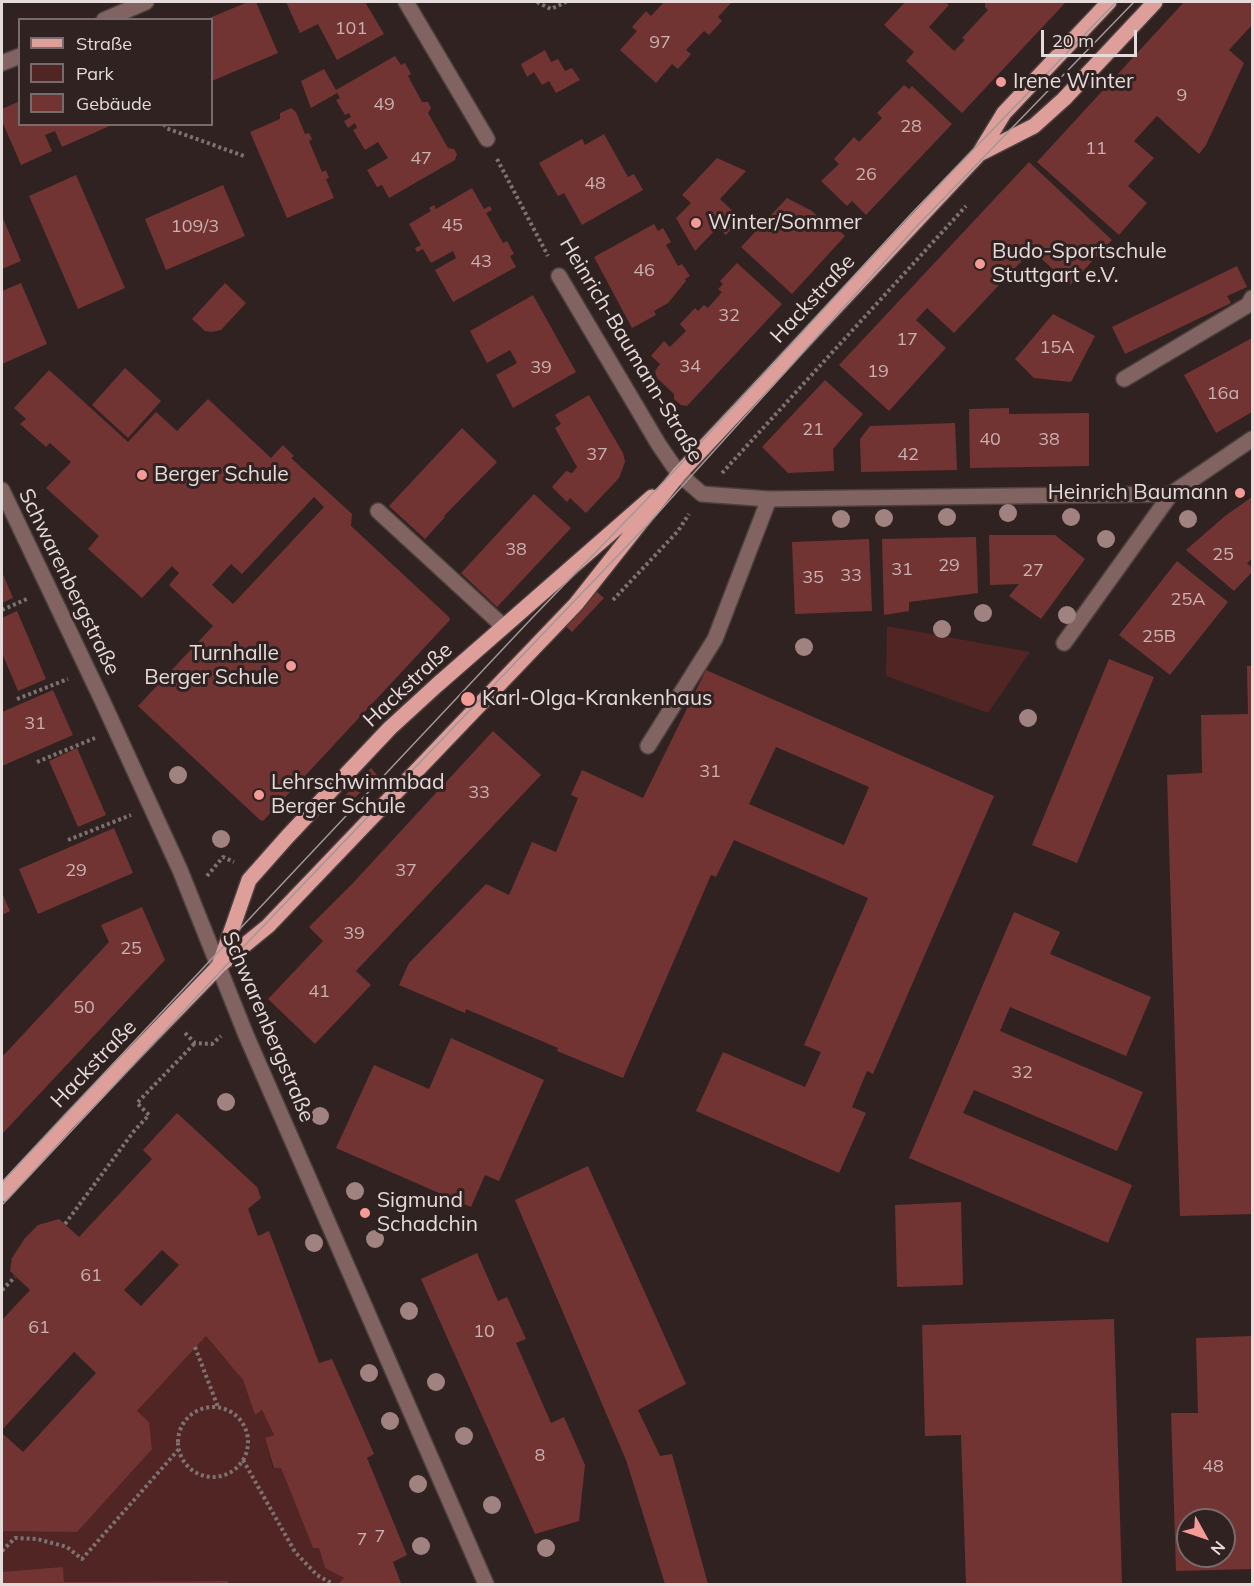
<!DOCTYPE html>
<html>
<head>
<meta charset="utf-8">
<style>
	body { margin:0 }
	#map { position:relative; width:1254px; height:1586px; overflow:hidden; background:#2f2221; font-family:Mulish,sans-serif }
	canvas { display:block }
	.frame { position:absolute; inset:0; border:3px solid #e4dbda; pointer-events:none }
	.legend { position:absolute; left:18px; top:18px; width:195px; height:108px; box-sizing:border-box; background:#2f2221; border:2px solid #776c6b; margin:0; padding:8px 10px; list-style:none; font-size:18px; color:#e4dbda }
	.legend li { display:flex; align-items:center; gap:12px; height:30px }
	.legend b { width:30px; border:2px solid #776c6b }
	.north { position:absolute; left:1176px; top:1508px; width:60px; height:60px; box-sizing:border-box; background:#2f2221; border:2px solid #776c6b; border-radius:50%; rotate:130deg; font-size:16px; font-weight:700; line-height:24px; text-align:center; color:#e4dbda }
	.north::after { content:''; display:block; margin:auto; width:21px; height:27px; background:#f59b97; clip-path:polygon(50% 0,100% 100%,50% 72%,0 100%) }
	.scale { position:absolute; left:1041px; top:30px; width:96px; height:27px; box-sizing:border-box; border:3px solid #e4dbda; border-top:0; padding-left:8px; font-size:18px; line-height:21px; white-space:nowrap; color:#e4dbda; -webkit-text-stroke:4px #2f2221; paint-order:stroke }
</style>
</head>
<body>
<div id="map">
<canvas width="1254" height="1586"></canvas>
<div class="frame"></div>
<ul class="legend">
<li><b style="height:8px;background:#de9f9b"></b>Straße</li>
<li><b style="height:16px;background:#512524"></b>Park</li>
<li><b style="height:16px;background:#723433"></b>Gebäude</li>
</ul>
<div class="north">N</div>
<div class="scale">20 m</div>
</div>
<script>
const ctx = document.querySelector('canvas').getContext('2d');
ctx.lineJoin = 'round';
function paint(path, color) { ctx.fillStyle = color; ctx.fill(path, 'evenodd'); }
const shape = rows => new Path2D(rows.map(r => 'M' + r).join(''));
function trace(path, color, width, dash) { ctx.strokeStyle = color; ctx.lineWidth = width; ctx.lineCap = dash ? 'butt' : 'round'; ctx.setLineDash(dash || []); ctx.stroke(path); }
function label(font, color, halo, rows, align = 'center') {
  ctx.font = font + ' Mulish,sans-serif'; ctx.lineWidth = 6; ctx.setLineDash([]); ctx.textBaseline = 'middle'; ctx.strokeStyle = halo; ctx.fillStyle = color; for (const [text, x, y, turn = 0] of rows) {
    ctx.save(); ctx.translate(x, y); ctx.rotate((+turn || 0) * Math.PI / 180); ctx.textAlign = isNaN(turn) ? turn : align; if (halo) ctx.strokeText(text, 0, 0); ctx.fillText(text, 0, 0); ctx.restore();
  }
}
paint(shape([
	[887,626,1030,652,988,713,886,676],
	[206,1336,243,1380,255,1415,262,1410,274,1435,265,1438,273,1468,281,1468,313,1548,319,1548,325,1568,344,1578,338,1584,228,1584,227,1581,64,1582,63,1568,2,1573,2,1533,4,1531,152,1449,149,1422,137,1411]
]), '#512524');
paint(shape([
	[248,2,256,2,278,53,212,81,212,20,207,19],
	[286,2,365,2,384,34,337,60,318,24,300,33],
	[664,2,732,2,718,17,722,21,709,35,704,31,686,50,691,54,678,69,672,64,656,83,620,50,637,31,632,27,646,11,651,16],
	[905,2,945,2,949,5,929,27,954,51,965,40,962,38,988,10,985,7,985,2,1066,2,962,113,906,61,914,52,884,25],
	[1184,2,1252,2,1252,25,1229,50,1244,63,1206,145,1199,154,1157,116,1134,141,1154,158,1128,186,1147,203,1119,235,1037,162],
	[545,50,551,62,558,59,565,71,572,68,580,80,556,93,549,81,542,85,534,72,527,77,521,64],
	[395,56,401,65,405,63,411,74,408,76,422,102,428,102,431,108,428,113,448,148,454,149,457,154,455,160,389,198,382,185,377,187,367,170,388,158,378,142,365,150,353,130,357,128,355,123,348,128,344,121,351,117,349,113,345,115,336,100,340,98,337,93,311,108,301,81,324,69,336,90],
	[904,85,909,89,912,86,952,124,866,215,852,201,847,206,821,181,839,164,834,159,854,137,859,142,882,118,877,113],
	[20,101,20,124,114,124,62,147,55,131,45,135,52,151,21,165,2,121,2,109],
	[291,108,296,112,305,134,309,133,312,139,309,141,322,172,326,170,329,178,326,179,334,198,287,218,250,132,280,119,280,113],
	[604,134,628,177,634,174,643,190,582,225,564,193,558,196,539,163,582,139,585,145],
	[717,158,746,171,720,199,741,219,726,235,718,227,695,251,676,218,691,203,682,195],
	[1029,162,1112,240,1070,285,1032,250,954,333,927,308,916,320,946,348,889,411,839,365],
	[76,175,125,288,78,309,29,196],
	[223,185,245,236,166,270,145,219],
	[472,188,484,209,490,206,492,210,486,213,503,243,507,241,514,254,510,256,516,267,453,302,435,270,456,258,453,251,431,263,423,249,417,252,415,248,421,245,409,224,431,211,429,208,434,205,436,209],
	[787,198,812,211,824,222,827,219,845,236,792,294,741,247],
	[2,216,21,261,2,269],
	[654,224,658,231,663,228,671,242,666,245,678,266,682,264,690,276,685,279,686,281,668,303,654,311,656,315,632,328,594,257],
	[737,263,782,304,687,406,681,405,674,399,674,394,657,378,655,371,660,364,651,356,664,341,670,347,686,331,680,324,695,308,698,311,704,305,708,308,722,292,718,289,723,284,720,281],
	[1237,266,1247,287,1227,296,1231,303,1125,354,1112,327],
	[21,283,47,344,2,364,2,291],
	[225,283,246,303,221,330,212,332,205,331,192,319],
	[533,295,576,372,513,408,496,375,517,363,510,350,487,363,470,331],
	[1053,314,1095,336,1071,382,1034,378,1015,359],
	[1252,338,1252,412,1216,433,1184,375],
	[125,368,161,401,128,438,92,405],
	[49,370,128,442,156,412,177,431,208,399,271,458,283,445,294,456,291,458,352,514,351,526,449,617,450,620,263,821,260,820,138,706,213,626,169,585,179,573,172,566,142,598,88,549,99,536,46,488,71,462,50,443,46,447,20,424,26,419,14,408],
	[314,497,324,507,233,604,212,585,231,564,242,574],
	[825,380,863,414,833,449,834,471,788,473,762,447],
	[589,395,623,453,625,462,619,478,586,513,570,498,567,502,552,487,566,471,572,473,577,467,555,428,561,424,555,415],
	[1009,408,1009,414,1089,413,1089,466,970,468,969,409],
	[955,423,957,470,861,472,860,439,870,426],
	[462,428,497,462,444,516,445,517,425,539,389,506],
	[534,494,571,528,497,607,461,573],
	[1252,497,1252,559,1247,563,1252,568,1252,572,1234,591,1186,550,1225,516],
	[989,535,1055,535,1085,559,1041,619,1009,596,1019,584,990,585],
	[976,537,978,593,909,602,909,611,884,615,882,539],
	[869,539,872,611,795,614,792,542],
	[1177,561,1228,602,1170,675,1119,635],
	[2,572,13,598,2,603],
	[597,592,604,598,572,632,565,625],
	[17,611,46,679,18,691,2,653,2,618],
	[1109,659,1154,677,1077,863,1032,845],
	[1247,666,1252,666,1252,1214,1180,1216,1167,775,1202,773,1201,715,1248,714],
	[706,670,994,796,873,1074,867,1071,852,1107,866,1113,839,1173,696,1111,723,1052,805,1087,821,1052,804,1045,868,898,734,840,716,877,711,875,623,1078,557,1051,558,1048,466,1009,465,1013,399,985,409,963,486,884,509,895,532,842,556,852,578,798,571,795,582,770,643,798],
	[776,747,869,787,844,845,749,804],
	[53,690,73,735,2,766,2,712],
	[493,731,541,775,356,971,371,985,315,1044,268,999,323,941,309,927,353,883],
	[77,748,106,815,78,827,49,761],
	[371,768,377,775,345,808,339,802],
	[114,828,133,873,38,914,19,869],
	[2,893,10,911,2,915],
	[142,907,165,960,2,1134,2,1057,109,942,101,925],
	[1014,912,1060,932,1050,954,1151,997,1126,1056,1010,1007,1000,1031,1143,1092,1117,1151,974,1090,963,1113,1132,1185,1108,1243,909,1158],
	[451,1038,544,1080,499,1181,485,1175,471,1207,336,1148,374,1065,429,1089],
	[177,1113,257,1187,261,1198,248,1209,258,1236,269,1231,319,1363,332,1359,374,1454,367,1458,407,1555,393,1562,401,1583,338,1584,344,1578,325,1568,319,1548,313,1548,281,1468,274,1468,265,1438,274,1435,262,1410,255,1415,243,1380,206,1336,137,1411,149,1422,152,1449,77,1532,4,1531,2,1533,2,1433,23,1452,96,1373,74,1352,2,1430,2,1320,30,1290,10,1271,12,1258,25,1238,38,1225,59,1219,79,1237,152,1159,143,1150],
	[162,1250,179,1265,141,1306,124,1290],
	[588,1166,686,1384,638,1410,660,1456,672,1454,708,1584,665,1584,626,1460,515,1200],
	[961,1202,963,1285,897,1287,895,1205],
	[477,1253,498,1301,507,1297,526,1339,516,1343,551,1423,564,1417,585,1465,579,1521,535,1534,421,1279],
	[1114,1319,1122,1584,966,1584,961,1435,925,1436,922,1325],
	[1252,1336,1252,1569,1176,1571,1171,1413,1198,1413,1196,1338],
	[1188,1520,1224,1520,1224,1556,1188,1556],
	[63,1567,64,1582,228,1581,228,1584,2,1584,2,1572]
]), '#723433');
const minor = shape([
	[406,2,487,139],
	[104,20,146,2],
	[2,63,20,56],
	[559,276,659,445,679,474,702,494,769,499,1171,494],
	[1124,379,1248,305,1252,298],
	[2,490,102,700,180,870,246,1035,486,1584],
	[378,511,503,626],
	[1064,643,1171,494,1252,439],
	[648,746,715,639,769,499]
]);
const major = shape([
	[979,154,1034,126,1064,99,1155,2],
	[219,966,249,880,288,836,390,728,437,685,652,497],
	[2,1194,69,1121,219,966,268,926,576,604,679,474,979,154,1004,113,1109,2]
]);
trace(minor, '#4c403f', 18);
trace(major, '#4c403f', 18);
trace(shape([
	[537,2,551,9,566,2],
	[164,124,166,128,244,156],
	[497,159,548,256],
	[722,473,966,206],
	[613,600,678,531,689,514],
	[2,610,29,598],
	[17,699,68,679],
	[37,762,95,738],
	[68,840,131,815],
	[207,876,223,857,234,862],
	[185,1033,195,1043,212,1044,221,1036],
	[65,1224,134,1131,149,1115,137,1103,195,1043],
	[2,1290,15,1277],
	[195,1347,218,1407],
	'178 1442a35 35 0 1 1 70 0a35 35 0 1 1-70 0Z',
	[243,1460,295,1552,317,1575,333,1584],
	[2,1551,15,1538,37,1539,67,1547,82,1559,179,1449]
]), '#7e7271', 4, [3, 3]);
trace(minor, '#816361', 15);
trace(major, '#de9f9b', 15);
trace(shape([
	[2,1182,532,618,676,469,911,214,1116,2],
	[2,1205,249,941,648,524,917,226,1134,2]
]), '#a29897', 1.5);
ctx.fillStyle = '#a08381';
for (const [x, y] of [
	[1008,513],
	[947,517],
	[1071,517],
	[884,518],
	[841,519],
	[1188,519],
	[1106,539],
	[983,613],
	[1067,615],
	[942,629],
	[804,647],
	[1028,718],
	[178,775],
	[221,839],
	[226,1102],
	[320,1116],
	[355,1191],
	[375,1239],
	[314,1243],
	[409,1311],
	[369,1373],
	[436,1382],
	[390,1421],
	[464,1436],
	[418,1484],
	[492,1505],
	[421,1546],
	[546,1548]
]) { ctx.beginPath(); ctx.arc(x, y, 9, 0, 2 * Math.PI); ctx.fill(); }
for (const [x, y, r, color] of [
	[1001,82,6,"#f59b97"],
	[696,223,6,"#f59b97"],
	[980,264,6,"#f59b97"],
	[142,475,6,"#f59b97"],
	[1240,493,6,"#f59b97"],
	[291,666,6,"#f59b97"],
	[468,699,8,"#f59b97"],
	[259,795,6,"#f59b97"],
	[365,1213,6,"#f59b97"]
]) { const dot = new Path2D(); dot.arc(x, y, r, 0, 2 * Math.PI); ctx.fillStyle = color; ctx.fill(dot); trace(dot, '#2f2221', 2); }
label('18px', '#c8b1b0', null, [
	["101",351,29],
	["97",660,43],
	["9",1182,96],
	["49",384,105],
	["28",911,127],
	["11",1096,149],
	["47",421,159],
	["26",866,175],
	["48",595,184],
	["45",452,226],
	["109/3",195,227],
	["43",481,262],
	["46",644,271],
	["32",729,316],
	["17",907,340],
	["15A",1057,348],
	["34",690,367],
	["39",541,368],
	["19",878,372],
	["16a",1223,394],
	["21",813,430],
	["40",990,440],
	["38",1049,440],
	["37",597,455],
	["42",908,455],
	["38",516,550],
	["25",1223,555],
	["29",949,566],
	["31",902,570],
	["27",1033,571],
	["33",851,576],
	["35",813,578],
	["25A",1188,600],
	["25B",1159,637],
	["31",35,724],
	["31",710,772],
	["33",479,793],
	["29",76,871],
	["37",406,871],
	["39",354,934],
	["25",131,949],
	["41",319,992],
	["50",84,1008],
	["32",1022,1073],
	["61",91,1276],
	["61",39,1328],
	["10",484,1332],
	["8",540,1456],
	["48",1213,1467],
	["7",380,1537],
	["7",362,1540]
]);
label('21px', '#e4dbda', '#2f2221', [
	["Irene Winter",1013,82],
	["Winter/Sommer",708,223],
	["Budo-Sportschule",992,252],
	["Stuttgart e.V.",992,276],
	["Berger Schule",154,475],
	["Heinrich Baumann",1228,493,"right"],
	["Turnhalle",279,654,"right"],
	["Berger Schule",279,678,"right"],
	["Karl-Olga-Krankenhaus",482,699],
	["Lehrschwimmbad",271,783],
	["Berger Schule",271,807],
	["Sigmund",377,1201],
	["Schadchin",377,1225]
], 'left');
label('21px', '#e4dbda', '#2f2221', [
	["Hackstraße",813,299,-47],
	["Heinrich-Baumann-Straße",631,350,59],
	["Schwarenbergstraße",69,582,64],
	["Hackstraße",408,685,-43],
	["Schwarenbergstraße",268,1027,67],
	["Hackstraße",94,1064,-46]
]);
</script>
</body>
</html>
